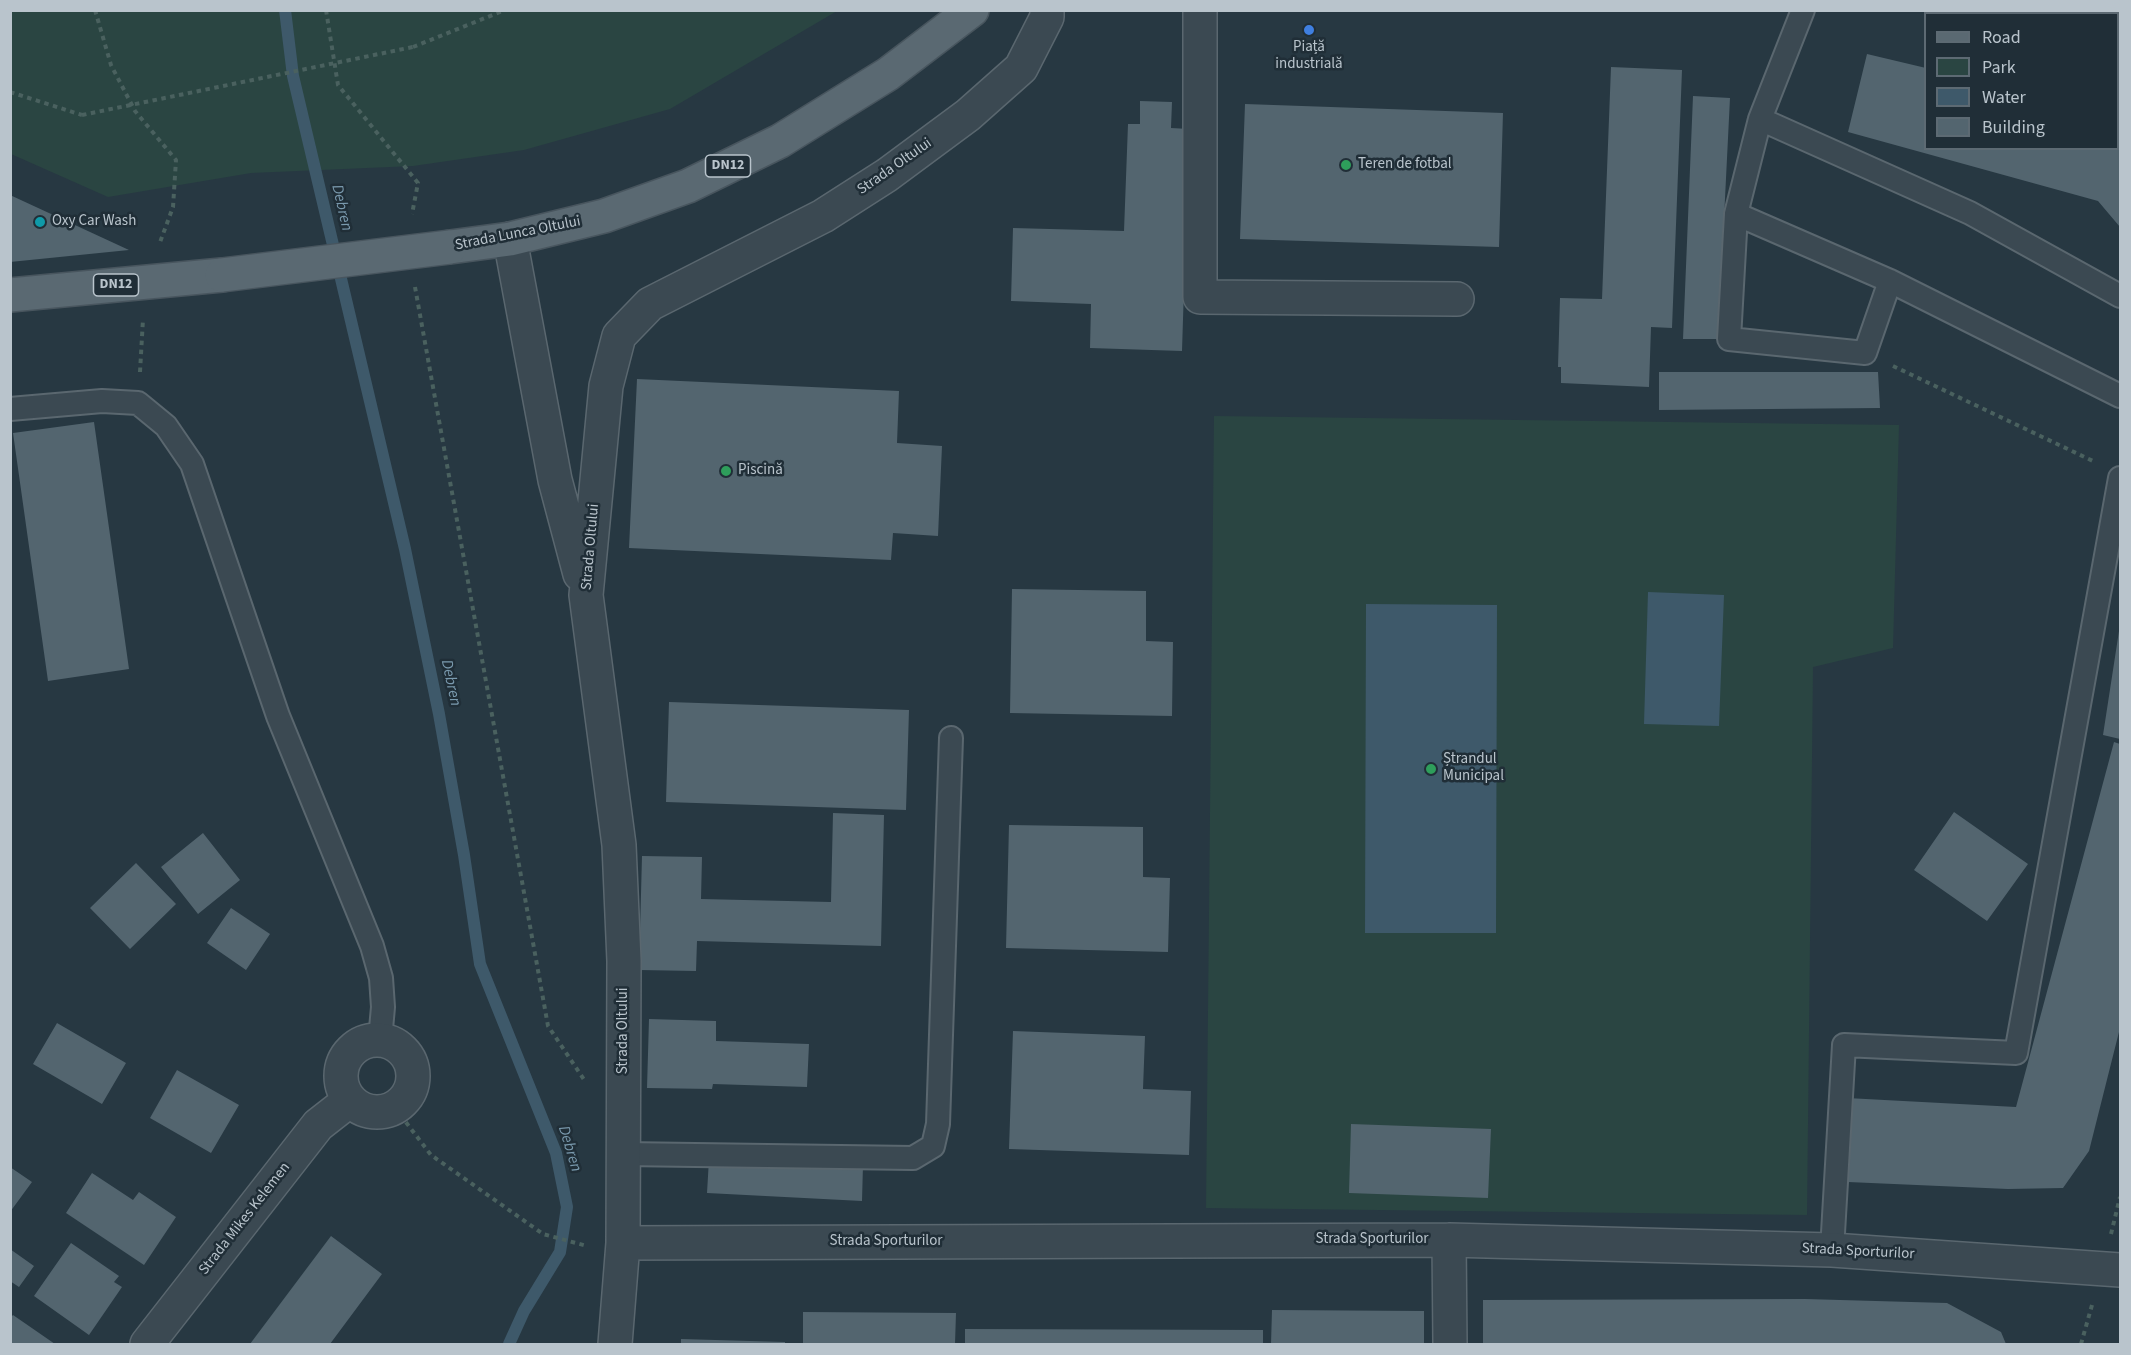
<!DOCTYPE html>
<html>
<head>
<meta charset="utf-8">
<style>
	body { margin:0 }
	#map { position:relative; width:2131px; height:1355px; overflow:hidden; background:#273842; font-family:"Source Sans 3",sans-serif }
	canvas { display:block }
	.frame { position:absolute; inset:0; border:12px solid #b9c4cc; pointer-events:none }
	.legend { position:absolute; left:1924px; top:12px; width:195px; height:138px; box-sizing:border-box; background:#202e37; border:2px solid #5d6a73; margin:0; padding:8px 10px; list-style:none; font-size:18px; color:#b9c4cc }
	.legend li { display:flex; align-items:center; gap:12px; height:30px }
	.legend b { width:30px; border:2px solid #5d6a73 }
</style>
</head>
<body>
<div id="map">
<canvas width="2131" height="1355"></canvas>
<div class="frame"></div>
<ul class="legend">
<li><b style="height:8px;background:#5a6972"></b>Road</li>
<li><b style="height:16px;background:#2a4542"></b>Park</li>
<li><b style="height:16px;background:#3e596a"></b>Water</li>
<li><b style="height:16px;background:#53656f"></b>Building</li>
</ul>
</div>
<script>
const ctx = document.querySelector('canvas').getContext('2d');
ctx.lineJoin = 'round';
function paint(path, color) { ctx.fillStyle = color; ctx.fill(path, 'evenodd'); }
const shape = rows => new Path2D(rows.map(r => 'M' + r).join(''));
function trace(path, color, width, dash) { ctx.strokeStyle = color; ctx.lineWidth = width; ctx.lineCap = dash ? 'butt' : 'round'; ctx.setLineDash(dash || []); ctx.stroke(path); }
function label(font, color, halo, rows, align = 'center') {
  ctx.font = font + ' "Source Sans 3",sans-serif'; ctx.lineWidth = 5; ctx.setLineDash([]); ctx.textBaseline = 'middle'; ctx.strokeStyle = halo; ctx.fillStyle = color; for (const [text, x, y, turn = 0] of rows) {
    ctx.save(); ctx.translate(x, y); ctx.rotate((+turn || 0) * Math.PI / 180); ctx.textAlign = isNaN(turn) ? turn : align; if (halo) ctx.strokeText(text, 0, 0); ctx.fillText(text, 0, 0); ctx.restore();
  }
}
paint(shape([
	[11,10,837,10,837,11,670,109,524,150,413,166,251,173,108,197,11,154],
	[1214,416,1899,425,1893,648,1813,667,1807,1215,1206,1208]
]), '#2a4542');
paint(shape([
	[1648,592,1724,595,1719,726,1644,724],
	[1366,604,1497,605,1496,933,1365,933]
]), '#3e596a');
trace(shape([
	[285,10,293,76,405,549,439,714,464,855,480,964,556,1153,567,1207,560,1252,524,1311,509,1344]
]), '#3e596a', 12);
paint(shape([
	[1867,54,1926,68,1926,148,2118,148,2118,115,2120,116,2120,227,2098,201,1848,132],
	[1611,67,1682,70,1672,328,1651,327,1649,387,1561,383,1561,367,1558,367,1560,298,1602,299],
	[1693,96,1730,98,1718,339,1683,339],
	[1140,101,1172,102,1171,128,1189,129,1182,351,1090,348,1091,304,1011,301,1013,228,1124,231,1128,124,1140,124],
	[1245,104,1503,113,1499,247,1240,239],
	[10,195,129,250,10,262],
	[1659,372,1878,372,1880,408,1659,410],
	[637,379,899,391,897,443,942,446,938,536,893,533,891,560,629,548],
	[94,422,129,669,48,681,13,433],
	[1012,589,1146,591,1146,641,1173,642,1172,716,1010,713],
	[2119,631,2120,631,2120,739,2103,735],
	[669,702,909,710,906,810,666,802],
	[2114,742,2120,744,2120,1028,2089,1151,2063,1188,2008,1189,1848,1182,1847,1098,2016,1107],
	[1954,812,2028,864,1987,921,1914,870],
	[833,813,884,815,881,946,697,941,696,971,639,970,642,856,702,857,701,899,831,902],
	[1009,825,1143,827,1143,877,1170,878,1168,952,1006,948],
	[203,833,240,880,198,914,161,867],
	[136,863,176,904,130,949,90,908],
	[231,908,270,934,246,970,207,943],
	[649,1019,716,1021,716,1041,809,1044,807,1087,713,1084,712,1089,647,1088],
	[57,1023,126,1063,102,1104,33,1064],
	[1013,1031,1145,1036,1143,1089,1191,1091,1189,1155,1009,1149],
	[177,1070,239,1105,211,1153,150,1118],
	[1351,1124,1491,1129,1488,1198,1349,1193],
	[709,1159,863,1165,862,1201,707,1193],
	[10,1167,32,1182,10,1212],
	[92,1173,133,1200,139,1192,176,1217,144,1265,66,1213],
	[331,1236,382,1274,330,1344,250,1344],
	[71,1243,119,1276,114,1282,122,1287,89,1335,34,1296],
	[10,1249,34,1266,19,1287,10,1281],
	[1805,1299,1947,1303,2001,1332,2006,1344,1483,1344,1483,1300],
	[1272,1310,1424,1311,1424,1344,1271,1344],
	[803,1312,956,1313,955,1344,803,1344],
	[13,1315,55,1344,10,1344,10,1318],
	[965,1329,1263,1330,1263,1344,965,1344],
	[681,1339,785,1342,785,1344,681,1344]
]), '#53656f');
const lane = shape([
	[1803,10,1760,119,1970,213,2120,296],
	[1760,119,1736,214,1729,339,1865,353,1890,281,2120,396],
	[1736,214,1890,281],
	[10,409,102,401,138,403,166,426,192,464,278,716,372,946,381,978,383,1007,380,1040],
	[623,1154,913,1158,933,1146,938,1124,951,738],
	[1832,1250,1844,1045,2016,1053,2120,478]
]);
const street = shape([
	[1200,10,1200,297,1457,299],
	[510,239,555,480,580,574],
	'341 1076a36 36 0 1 1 72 0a36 36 0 1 1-72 0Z',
	[1449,1240,1450,1344],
	[623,1243,1449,1240,1832,1250,2120,1270],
	[147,1344,318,1125,350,1100],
	[615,1344,623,1243,624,961,619,845,586,595,606,386,619,336,650,304,823,216,887,175,968,115,1021,68,1047,17,1047,10]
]);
const primary = shape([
	[450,247,510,239,604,216,688,186,780,141,888,74,972,10],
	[10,295,222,275]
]);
trace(lane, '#5a676f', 26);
trace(street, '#5a676f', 36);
trace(primary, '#48555e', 36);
trace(shape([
	[95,10,111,65,135,111,176,160,173,207,159,245],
	[326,10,338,85,418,183,412,214],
	[413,47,505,10],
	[10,92,82,115],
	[415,287,548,1026,585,1081],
	[1893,366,2095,462],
	[140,372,143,319],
	[395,1108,431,1155,543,1234,587,1246],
	[2111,1234,2120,1197],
	[2081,1344,2092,1305]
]), '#4a615f', 4, [4.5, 4.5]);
trace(lane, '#3b4952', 22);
trace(street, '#3b4952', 33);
trace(primary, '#5a6972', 33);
const primaryBridge = shape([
	[222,275,450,247]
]);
trace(primaryBridge, '#48555e', 36, []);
trace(shape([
	[82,115,413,47]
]), '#4a615f', 4, [4.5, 4.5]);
trace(primaryBridge, '#5a6972', 33);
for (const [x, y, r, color] of [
	[1309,30,6,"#3f7fe0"],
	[1346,165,6,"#2e9e5b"],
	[40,222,6,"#0f9aa8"],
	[726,471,6,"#2e9e5b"],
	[1431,769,6,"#2e9e5b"]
]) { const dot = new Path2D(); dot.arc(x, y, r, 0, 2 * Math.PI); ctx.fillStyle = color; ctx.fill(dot); trace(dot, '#202e37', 2); }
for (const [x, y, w] of [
	[728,166,45],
	[116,285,45]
]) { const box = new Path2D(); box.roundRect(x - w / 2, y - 11, w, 22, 4.5); ctx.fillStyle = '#202e37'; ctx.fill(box); trace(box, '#b9c4cc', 1.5); }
label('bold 14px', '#b9c4cc', null, [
	["DN12",728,166],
	["DN12",116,285]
]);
label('15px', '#b9c4cc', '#202e37', [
	["Piață",1309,48,"center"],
	["industrială",1309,65,"center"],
	["Teren de fotbal",1358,165],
	["Oxy Car Wash",52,222],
	["Piscină",738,471],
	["Ștrandul",1443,760],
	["Municipal",1443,777]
], 'left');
label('15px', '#b9c4cc', '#202e37', [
	["Strada Oltului",895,167,-35],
	["Strada Lunca Oltului",518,234,-11],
	["Strada Oltului",591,547,-85],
	["Strada Oltului",624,1031,-90],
	["Strada Mikes Kelemen",245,1219,-52],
	["Strada Sporturilor",1372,1240],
	["Strada Sporturilor",886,1242],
	["Strada Sporturilor",1858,1252,3]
]);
label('italic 16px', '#7a9aae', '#202e37', [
	["Debren",341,208,77],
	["Debren",450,683,78],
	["Debren",569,1149,73]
]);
</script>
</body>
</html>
